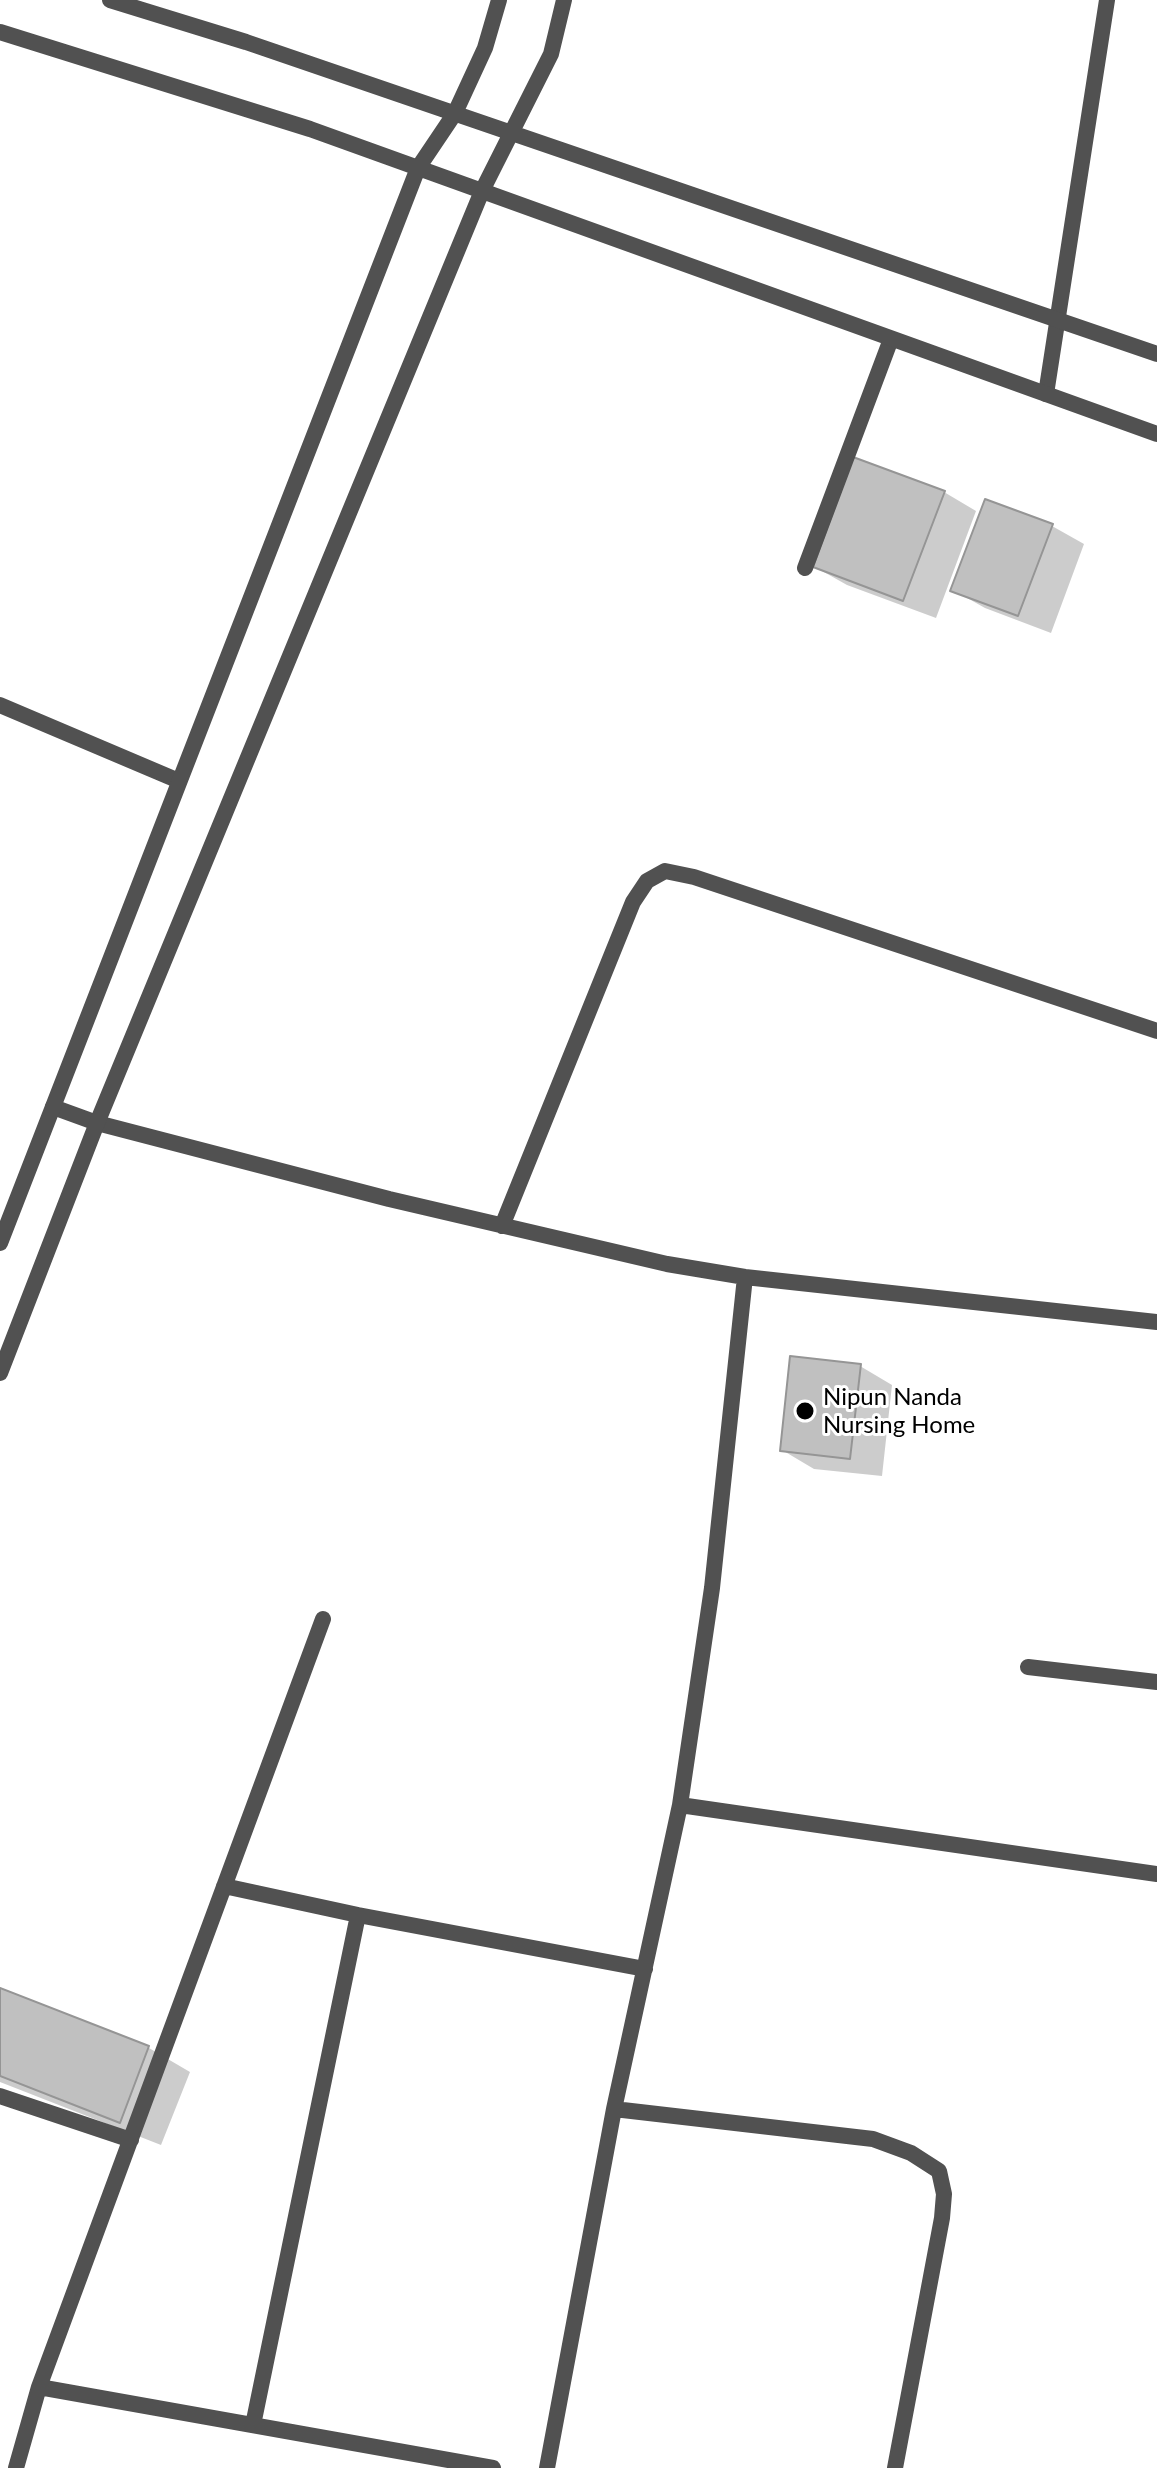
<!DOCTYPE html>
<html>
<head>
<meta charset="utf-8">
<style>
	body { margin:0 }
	canvas { display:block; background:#fff }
</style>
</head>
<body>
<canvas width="1157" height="2468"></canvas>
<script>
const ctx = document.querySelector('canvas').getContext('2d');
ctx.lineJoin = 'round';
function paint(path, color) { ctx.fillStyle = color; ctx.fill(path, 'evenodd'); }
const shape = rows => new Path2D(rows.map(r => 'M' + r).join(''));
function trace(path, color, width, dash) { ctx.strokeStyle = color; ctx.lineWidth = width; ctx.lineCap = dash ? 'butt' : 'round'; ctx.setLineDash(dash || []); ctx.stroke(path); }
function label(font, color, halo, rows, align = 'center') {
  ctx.font = font + ' Lato,sans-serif'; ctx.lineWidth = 6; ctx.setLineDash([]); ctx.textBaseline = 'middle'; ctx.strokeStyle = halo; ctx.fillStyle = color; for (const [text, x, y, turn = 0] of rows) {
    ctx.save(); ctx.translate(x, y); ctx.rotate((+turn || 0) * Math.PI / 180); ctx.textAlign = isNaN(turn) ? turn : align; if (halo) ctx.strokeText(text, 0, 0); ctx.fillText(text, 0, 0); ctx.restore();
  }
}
paint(shape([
	[944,492,976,511,936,618,847,585,815,567],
	[1052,526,1084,544,1051,633,985,608,953,590],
	[860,1366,892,1385,882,1476,814,1469,782,1450],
	[0,1990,149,2048,190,2072,161,2145,0,2082]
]), '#0003');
const building = shape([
	[853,457,945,491,903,601,813,567,853,457],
	[985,499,1053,524,1018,616,950,591,985,499],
	[790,1356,861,1364,850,1459,780,1451,790,1356],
	[0,1988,149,2046,120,2123,0,2076,0,1988]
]);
paint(building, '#c0c0c0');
trace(building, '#959595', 2);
trace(shape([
	[1046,394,1107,0],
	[805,568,891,339],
	[0,705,179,781],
	[53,1107,97,1123,389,1199,667,1264,745,1277,1157,1322],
	[502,1226,633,902,647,881,665,871,694,877,1157,1031],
	[1028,1667,1157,1682],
	[680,1805,1157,1874],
	[224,1886,358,1915,645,1969],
	[0,2096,131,2140],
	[614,2109,873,2139,911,2153,939,2171,944,2194,942,2218,895,2468],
	[39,2387,493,2468],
	[253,2425,358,1915],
	[16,2468,39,2387,323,1619],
	[547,2468,614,2109,680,1805,712,1588,745,1277]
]), '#515151', 16);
trace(shape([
	[110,0,246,42,1157,354],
	[0,32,310,129,1157,434],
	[0,1243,418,168,455,113,485,48,499,0],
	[0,1373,97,1123,482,191,551,54,564,0]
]), '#515151', 16);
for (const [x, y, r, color] of [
	[805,1411,10,"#000"]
]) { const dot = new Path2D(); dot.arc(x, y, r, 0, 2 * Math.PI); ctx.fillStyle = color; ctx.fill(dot); trace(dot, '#fff', 3); }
label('24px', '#000', '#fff', [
	["Nipun Nanda",823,1397],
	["Nursing Home",823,1425]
], 'left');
</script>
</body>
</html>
